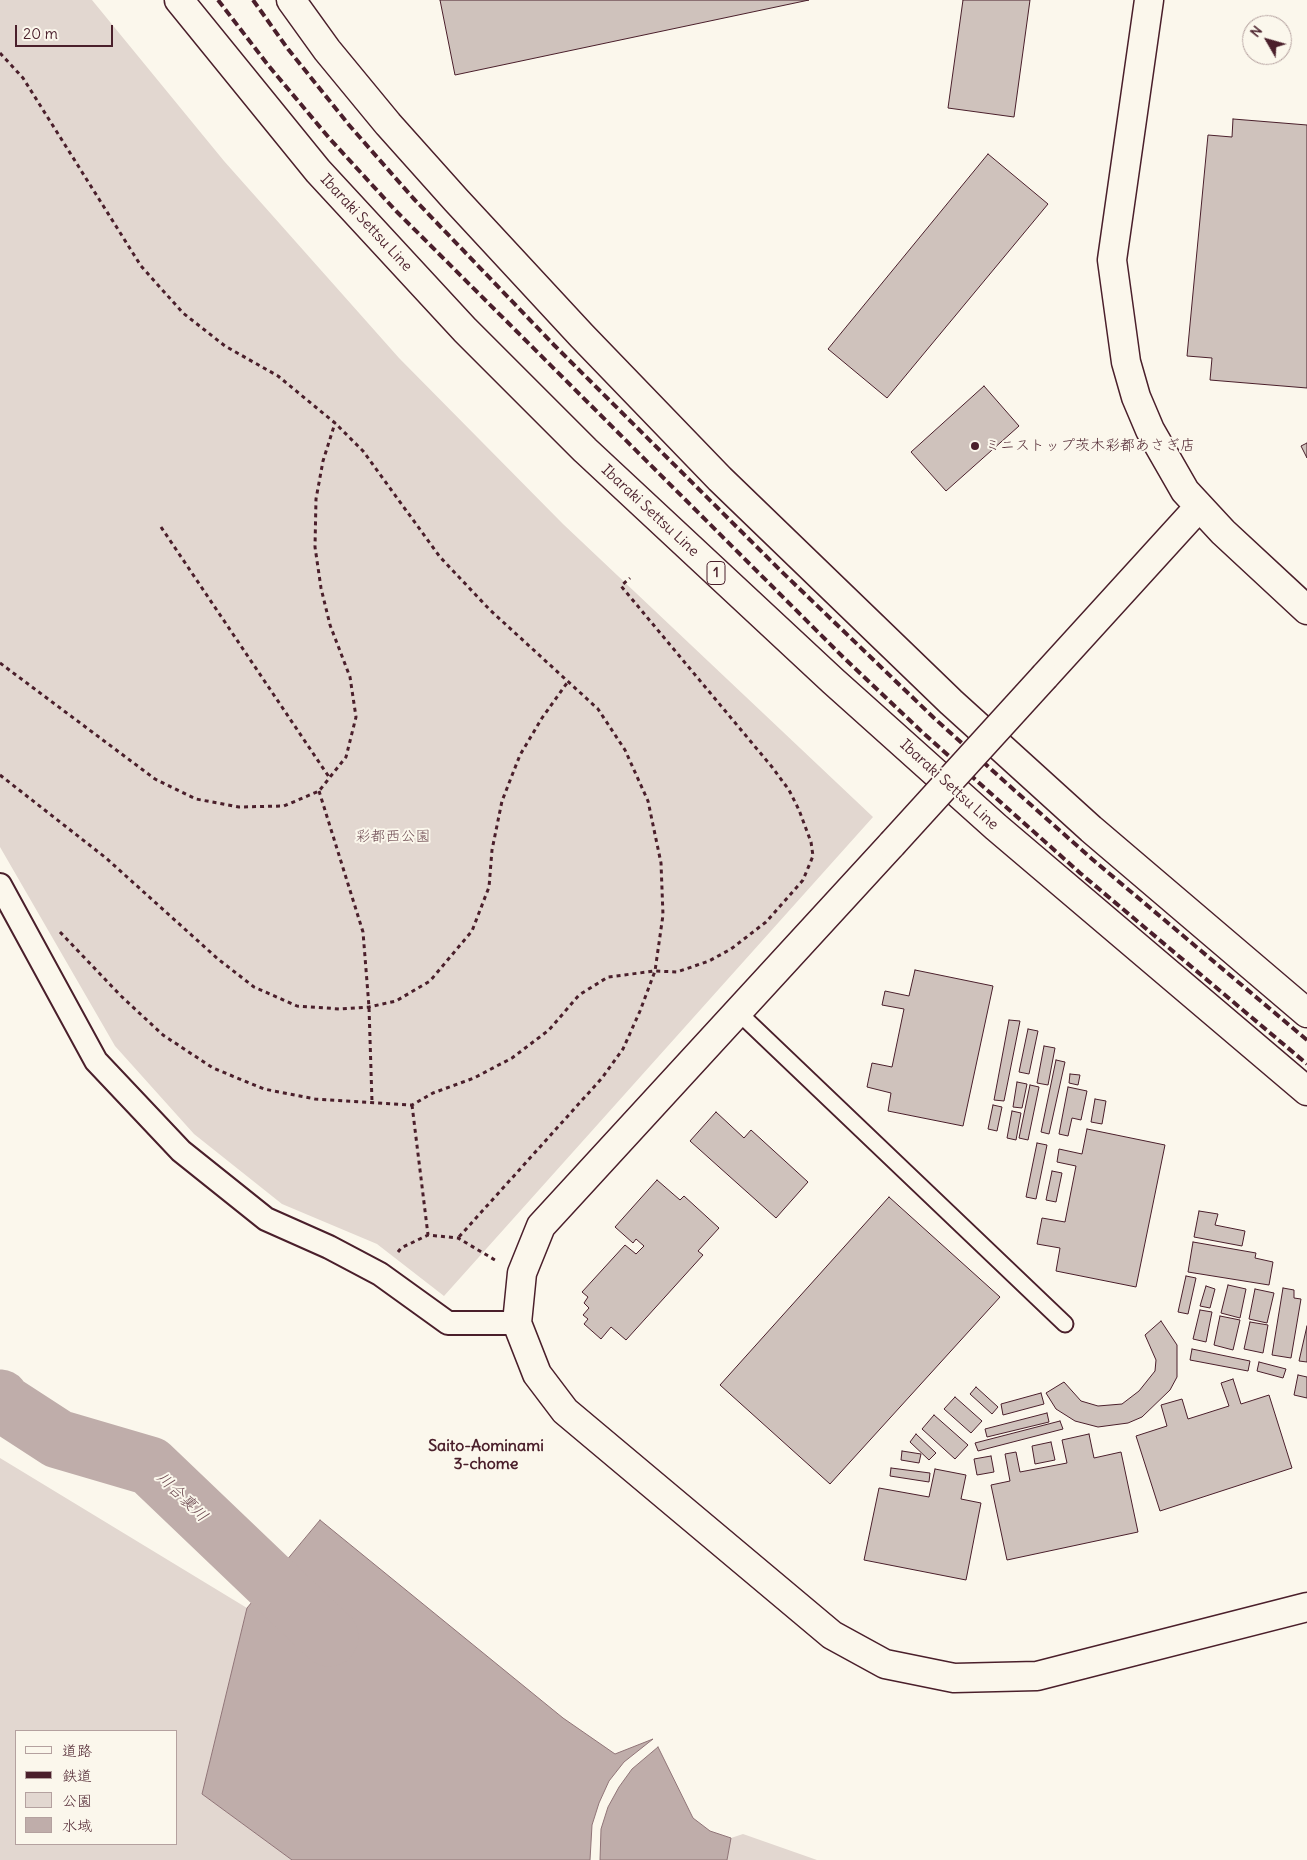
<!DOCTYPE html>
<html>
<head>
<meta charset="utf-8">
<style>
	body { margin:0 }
	#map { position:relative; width:1307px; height:1860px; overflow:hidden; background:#fbf7ec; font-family:Delius,"Klee One",sans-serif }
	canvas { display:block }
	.legend { position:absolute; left:15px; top:1730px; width:162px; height:115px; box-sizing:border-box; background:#fbf7ec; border:1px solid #b4a19f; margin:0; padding:6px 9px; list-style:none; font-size:15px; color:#4a1f2b }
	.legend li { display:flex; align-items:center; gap:10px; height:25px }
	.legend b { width:25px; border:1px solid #b4a19f }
	.north { position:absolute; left:1242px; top:15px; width:50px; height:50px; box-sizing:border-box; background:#fbf7ec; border:1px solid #b4a19f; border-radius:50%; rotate:308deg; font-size:14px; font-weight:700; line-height:20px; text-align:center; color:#4a1f2b }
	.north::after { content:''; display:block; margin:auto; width:18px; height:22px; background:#4a1f2b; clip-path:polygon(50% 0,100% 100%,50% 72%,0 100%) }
	.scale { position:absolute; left:15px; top:25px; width:98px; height:22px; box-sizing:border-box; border:2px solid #4a1f2b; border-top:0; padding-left:6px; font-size:15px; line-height:18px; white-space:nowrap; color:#4a1f2b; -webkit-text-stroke:4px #fbf7ec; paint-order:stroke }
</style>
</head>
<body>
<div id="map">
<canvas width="1307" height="1860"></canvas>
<ul class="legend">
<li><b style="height:6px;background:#fbf7ec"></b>道路</li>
<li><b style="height:6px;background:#4a1f2b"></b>鉄道</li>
<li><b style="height:14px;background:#e2d7d0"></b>公園</li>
<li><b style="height:14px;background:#bfadaa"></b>水域</li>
</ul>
<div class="north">N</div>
<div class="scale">20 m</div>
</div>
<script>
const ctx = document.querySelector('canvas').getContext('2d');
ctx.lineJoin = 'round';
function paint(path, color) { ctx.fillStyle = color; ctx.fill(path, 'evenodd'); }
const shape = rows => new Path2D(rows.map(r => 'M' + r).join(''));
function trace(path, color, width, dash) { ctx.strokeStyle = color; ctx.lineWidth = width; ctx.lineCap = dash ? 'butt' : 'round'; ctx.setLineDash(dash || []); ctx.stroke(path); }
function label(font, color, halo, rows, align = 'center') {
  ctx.font = font + ' Delius,"Klee One",sans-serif'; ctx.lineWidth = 4; ctx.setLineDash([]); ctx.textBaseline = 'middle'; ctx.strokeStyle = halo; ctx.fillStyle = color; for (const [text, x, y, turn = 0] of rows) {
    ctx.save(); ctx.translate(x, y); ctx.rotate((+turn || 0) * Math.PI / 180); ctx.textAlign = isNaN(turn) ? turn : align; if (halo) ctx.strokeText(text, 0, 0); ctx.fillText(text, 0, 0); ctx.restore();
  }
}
paint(shape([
	[0,0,92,0,224,161,399,358,563,524,873,817,444,1296,377,1244,282,1204,194,1134,115,1046,0,847],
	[0,1458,247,1608,202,1794,292,1860,0,1860],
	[16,1731,176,1731,176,1844,16,1844],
	[743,1834,817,1860,727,1860,731,1838]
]), '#e2d7d0');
const water = shape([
	[320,1520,563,1718,615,1754,653,1739,624,1762,609,1781,599,1803,592,1825,590,1860,292,1860,202,1794,247,1608,320,1520],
	[658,1747,693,1818,710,1831,731,1838,727,1860,600,1860,601,1829,608,1807,619,1787,632,1769,658,1747]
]);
paint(water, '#bfadaa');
trace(water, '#907477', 1);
trace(shape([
	[0,1399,1,1402,58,1439,150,1466,329,1637]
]), '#bfadaa', 59);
const building = shape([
	[440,0,809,0,455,75,440,0],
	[963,0,1030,0,1014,117,948,108,963,0],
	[1233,119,1307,125,1307,388,1210,380,1212,358,1187,356,1208,135,1232,137,1233,119],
	[988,154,1048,204,887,398,828,349,988,154],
	[984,386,1019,426,946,491,911,452,984,386],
	[1307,443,1307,458,1301,446,1307,443],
	[915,970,993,986,963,1126,888,1111,891,1093,867,1087,872,1063,892,1067,904,1009,882,1005,885,991,909,996,915,970],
	[1009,1020,1020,1021,1004,1101,994,1100,1009,1020],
	[1028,1029,1038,1031,1029,1074,1019,1072,1028,1029],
	[1044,1046,1055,1048,1048,1085,1037,1083,1044,1046],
	[1056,1060,1065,1062,1049,1134,1041,1132,1056,1060],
	[1070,1074,1080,1075,1078,1085,1069,1083,1070,1074],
	[1017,1082,1027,1084,1022,1108,1013,1107,1017,1082],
	[1030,1085,1039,1087,1028,1140,1019,1138,1030,1085],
	[1068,1087,1087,1091,1081,1120,1072,1118,1068,1136,1059,1134,1068,1087],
	[1095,1099,1106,1101,1102,1124,1091,1122,1095,1099],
	[993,1105,1002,1107,997,1131,988,1129,993,1105],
	[1012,1111,1021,1113,1016,1140,1007,1138,1012,1111],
	[716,1112,744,1138,751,1130,808,1182,776,1218,690,1141,716,1112],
	[1087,1129,1165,1145,1136,1287,1056,1271,1060,1248,1037,1244,1042,1218,1065,1222,1076,1166,1057,1162,1059,1149,1082,1154,1087,1129],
	[1037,1143,1047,1145,1036,1199,1026,1197,1037,1143],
	[1052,1171,1062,1173,1056,1202,1046,1200,1052,1171],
	[657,1180,680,1200,684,1196,719,1228,698,1251,703,1255,626,1340,611,1327,601,1339,584,1324,588,1319,583,1315,589,1308,584,1303,588,1297,582,1292,625,1245,636,1254,644,1246,636,1239,633,1243,615,1227,657,1180],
	[889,1197,1000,1297,830,1484,720,1385,889,1197],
	[1199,1211,1218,1214,1215,1225,1245,1231,1242,1246,1194,1237,1199,1211],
	[1193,1242,1256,1253,1255,1258,1273,1262,1269,1285,1188,1272,1193,1242],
	[1186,1276,1196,1278,1188,1314,1178,1312,1186,1276],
	[1228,1285,1246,1289,1240,1318,1221,1313,1228,1285],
	[1206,1286,1215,1289,1210,1308,1200,1306,1206,1286],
	[1283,1288,1294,1290,1294,1298,1301,1299,1291,1358,1272,1355,1283,1288],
	[1255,1289,1274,1293,1267,1323,1249,1319,1255,1289],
	[1200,1310,1212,1312,1206,1342,1193,1339,1200,1310],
	[1220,1316,1240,1320,1233,1350,1214,1345,1220,1316],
	[1161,1321,1177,1345,1177,1377,1170,1390,1142,1417,1128,1423,1098,1427,1075,1421,1056,1409,1046,1393,1064,1382,1081,1401,1098,1406,1122,1404,1139,1391,1155,1371,1156,1360,1145,1335,1161,1321],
	[1250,1322,1268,1325,1263,1353,1244,1349,1250,1322],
	[1307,1326,1307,1362,1299,1361,1307,1326],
	[1192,1349,1250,1361,1248,1371,1190,1360,1192,1349],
	[1259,1362,1286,1369,1283,1378,1257,1371,1259,1362],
	[1298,1375,1307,1377,1307,1398,1294,1395,1298,1375],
	[1233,1379,1241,1404,1269,1395,1292,1468,1160,1511,1136,1436,1167,1426,1161,1405,1182,1399,1188,1419,1229,1406,1221,1383,1233,1379],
	[976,1387,998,1407,992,1414,970,1394,976,1387],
	[1041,1393,1044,1404,1003,1415,1001,1404,1041,1393],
	[955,1397,982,1421,971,1433,944,1409,955,1397],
	[1047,1413,1049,1422,987,1437,985,1429,1047,1413],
	[934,1415,968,1445,955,1459,922,1429,934,1415],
	[1060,1421,1063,1429,978,1451,975,1443,1060,1421],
	[916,1434,936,1453,929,1460,910,1442,916,1434],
	[1089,1434,1094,1458,1121,1452,1138,1532,1007,1560,991,1485,1010,1481,1005,1454,1016,1452,1020,1472,1067,1463,1062,1440,1089,1434],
	[1051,1442,1055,1460,1035,1464,1032,1446,1051,1442],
	[902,1451,921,1454,919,1463,901,1460,902,1451],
	[991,1456,994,1472,977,1475,974,1459,991,1456],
	[891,1468,930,1473,929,1482,890,1476,891,1468],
	[935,1469,966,1475,961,1499,981,1503,966,1580,864,1560,879,1488,929,1497,935,1469]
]);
paint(building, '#cfc2bc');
trace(building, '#4a1f2b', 1);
const service = shape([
	[738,1012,1065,1324]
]);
const pedestrian = shape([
	[0,885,96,1061,181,1151,266,1219,329,1247,380,1274,448,1323,517,1323]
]);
const tertiary = shape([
	[1149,0,1112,260,1126,362,1136,397,1150,430,1185,491,1223,532,1307,610],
	[1045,676,1198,508],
	[892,844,541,1226,522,1273,517,1323,537,1374,565,1411,832,1635,885,1664,954,1678,1037,1676,1307,1607]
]);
const primary = shape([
	[179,0,318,171,465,330,585,450,833,681,996,827,1307,1091],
	[291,0,327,50,388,124,456,200,582,336,720,479,951,702,1091,829,1307,1013]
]);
trace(service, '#4a1f2b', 19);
trace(pedestrian, '#4a1f2b', 26);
trace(tertiary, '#4a1f2b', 31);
trace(primary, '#4a1f2b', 31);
trace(shape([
	[0,53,23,78,141,266,183,313,225,346,278,376,335,423,363,451,440,557,490,610,598,709,625,750,648,801,661,863,663,915,655,971,640,1011,623,1049,602,1078,458,1238],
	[161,527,329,777],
	[0,663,155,779,196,799,239,807,284,806,319,791,346,757,356,717,350,677,330,625,321,588,315,547,316,499,323,461,335,423],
	[0,775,106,858,218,959,254,987,297,1006,340,1009,369,1007,396,1001,430,981,472,931,489,887,492,850,502,801,520,755,542,718,569,680],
	[319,791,363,932,369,1007,372,1102],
	[60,932,121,996,163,1035,213,1068,264,1089,315,1099,412,1105,433,1093,474,1078,512,1058,549,1030,579,995,608,977,655,971,677,972,709,961,731,949,766,922,803,880,813,856,811,842,799,810,789,790,772,767,621,586,630,578],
	[412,1105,428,1235],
	[398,1252,401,1248,428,1235,458,1238,495,1260]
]), '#4a1f2b', 3, [4, 4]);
trace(service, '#fbf7ec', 15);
trace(pedestrian, '#fbf7ec', 22);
trace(tertiary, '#fbf7ec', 28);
trace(primary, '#fbf7ec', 28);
trace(shape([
	[218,0,268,65,330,139,396,211,843,657,921,731,1080,873,1307,1064],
	[253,0,288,49,349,125,413,198,554,345,781,571,934,718,1013,789,1092,859,1307,1040]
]), '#4a1f2b', 4, [8, 4]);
const tertiaryBridge = shape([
	[892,844,1045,676]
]);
trace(tertiaryBridge, '#4a1f2b', 31, []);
trace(tertiaryBridge, '#fbf7ec', 28);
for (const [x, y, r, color] of [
	[975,446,5,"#4a1f2b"]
]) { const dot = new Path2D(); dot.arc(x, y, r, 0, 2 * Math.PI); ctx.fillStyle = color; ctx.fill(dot); trace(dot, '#fbf7ec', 2); }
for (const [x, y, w] of [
	[716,573,18]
]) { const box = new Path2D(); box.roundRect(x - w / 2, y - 11.5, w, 23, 4); ctx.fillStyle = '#fbf7ec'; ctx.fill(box); trace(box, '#4a1f2b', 1); }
label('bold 14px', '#4a1f2b', null, [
	["1",716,573]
]);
label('15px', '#4a1f2b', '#fbf7ec', [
	["Ibaraki Settsu Line",366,223,47],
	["Ibaraki Settsu Line",650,511,43],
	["Ibaraki Settsu Line",949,785,42]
]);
label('15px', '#4a1f2b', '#fbf7ec', [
	["ミニストップ茨木彩都あさぎ店",985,446]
], 'left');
label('15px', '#704d54', '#fbf7ec', [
	["彩都西公園",393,837]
]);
label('bold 16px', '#4a1f2b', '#fbf7ec', [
	["Saito-Aominami",486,1446],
	["3-chome",486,1464]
]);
label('italic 16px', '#6d4a51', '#fbf7ec', [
	["川合裏川",182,1497,44]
]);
</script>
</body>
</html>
